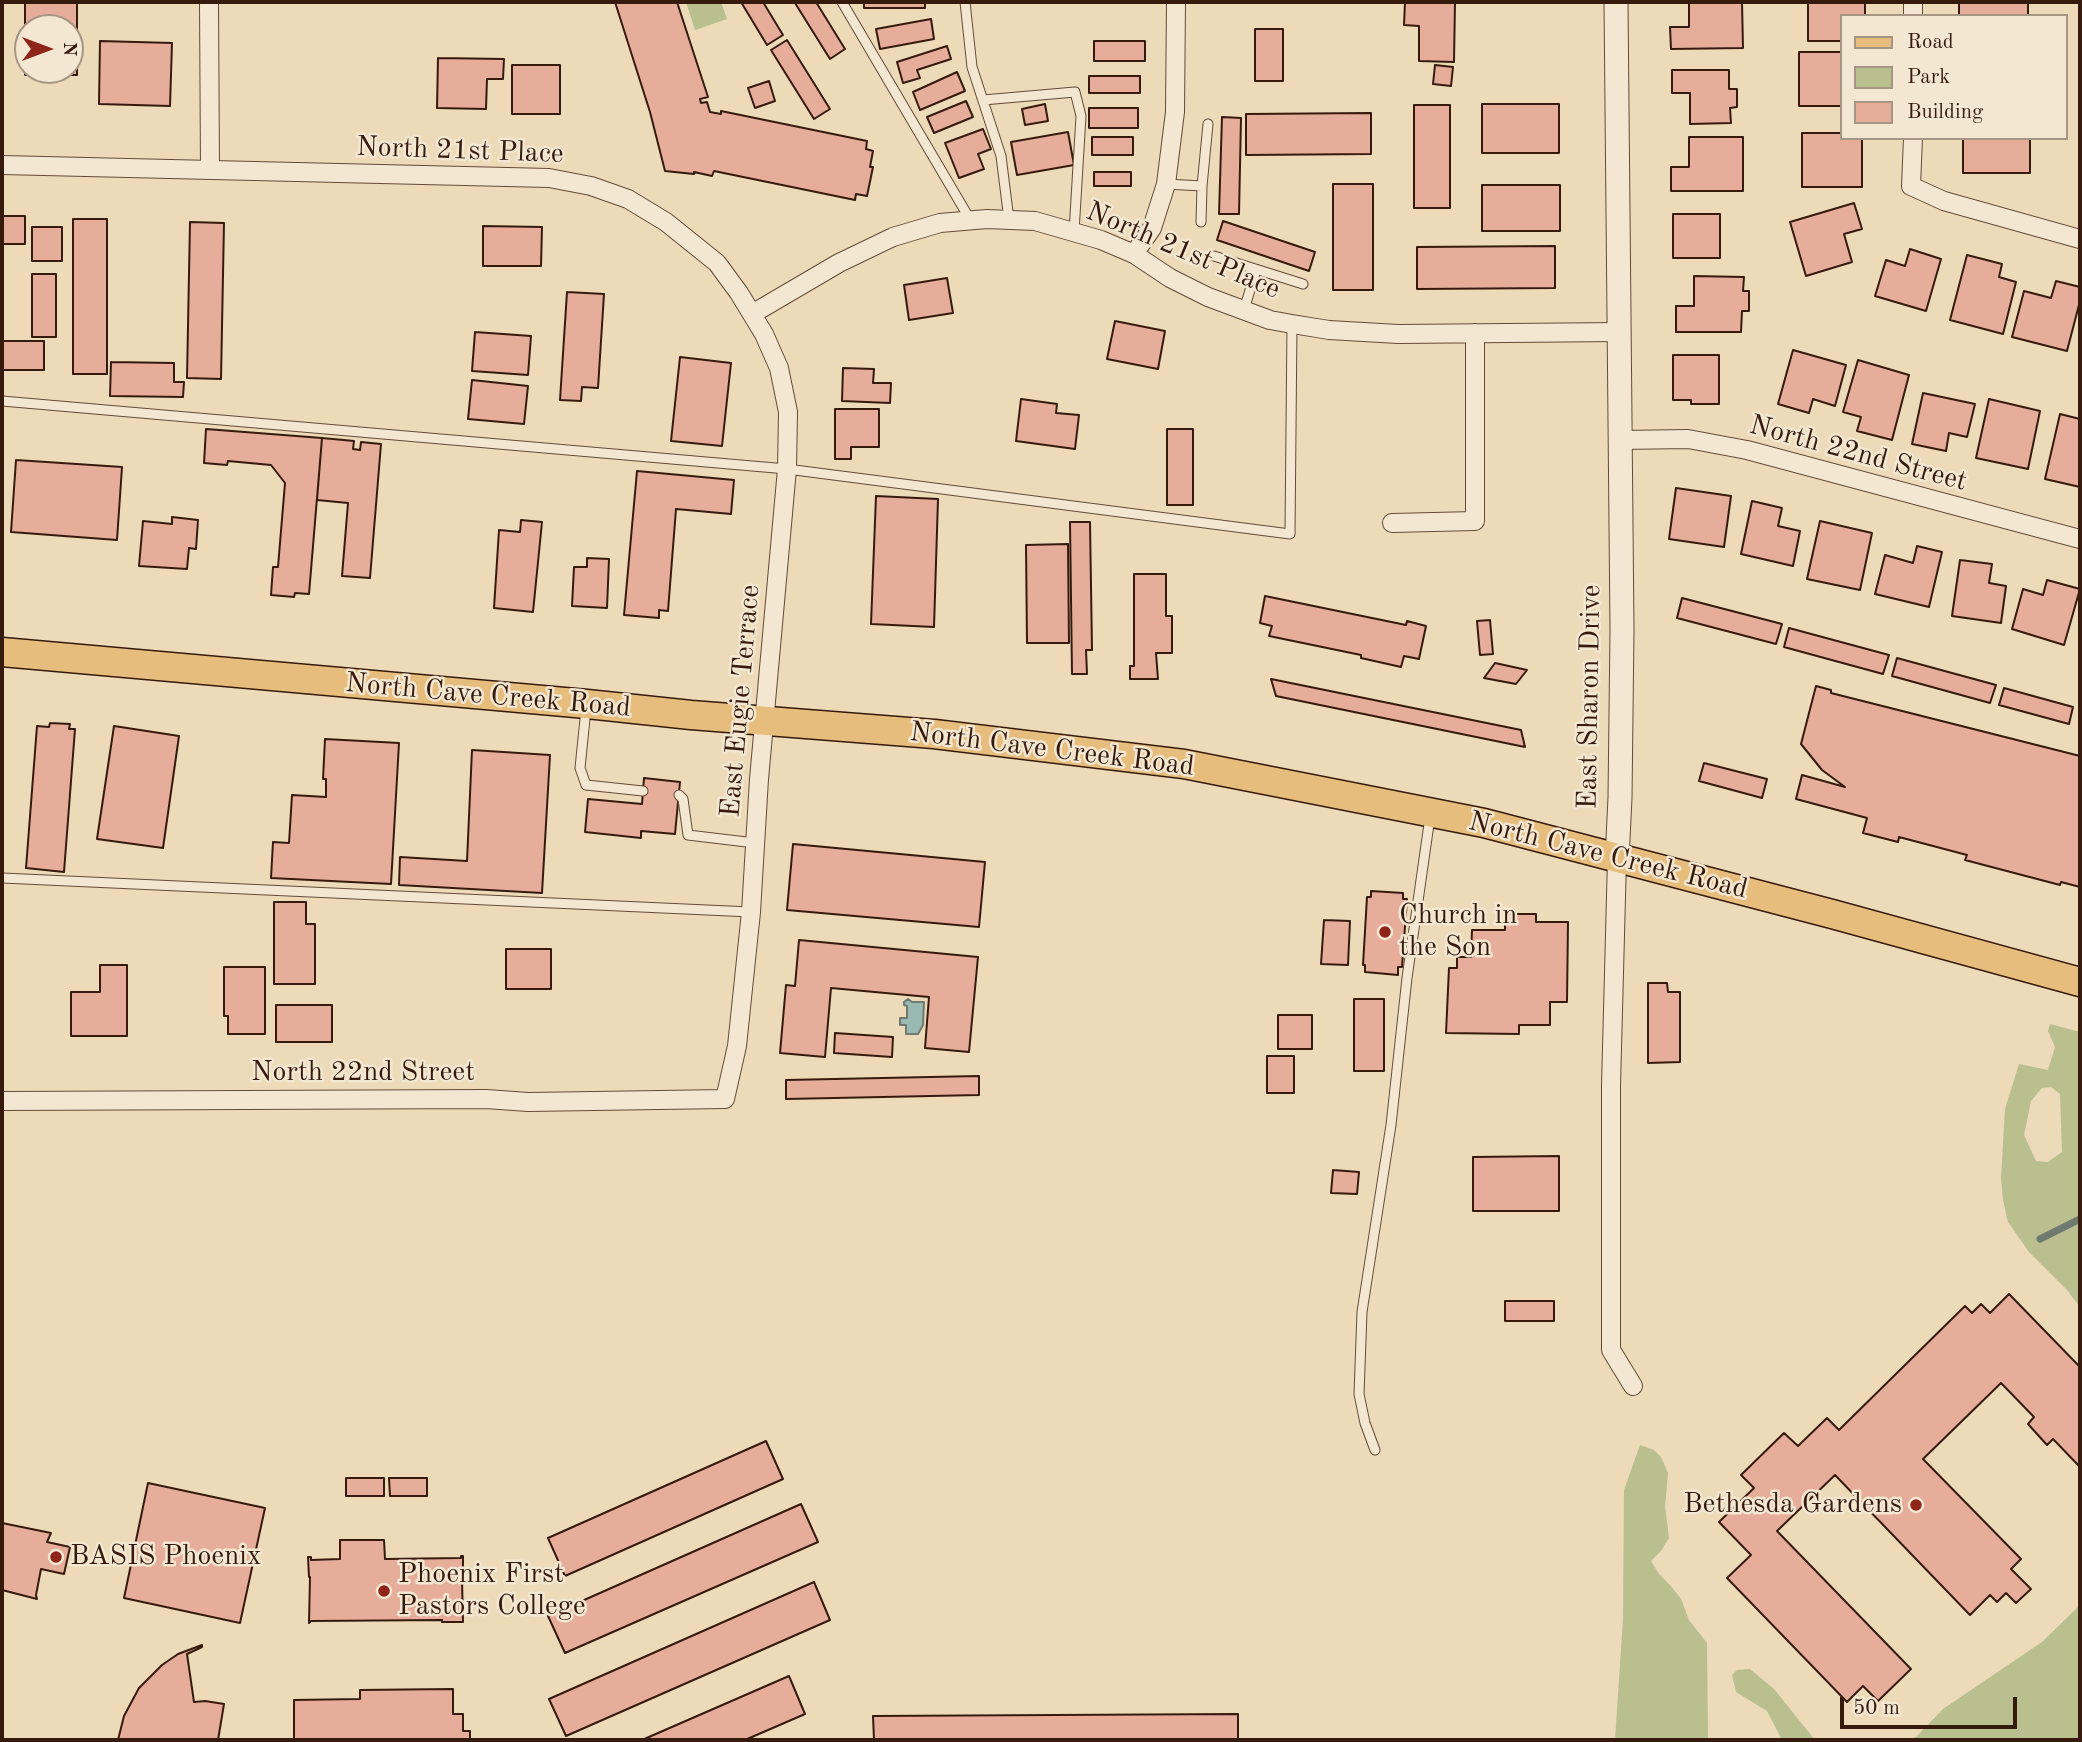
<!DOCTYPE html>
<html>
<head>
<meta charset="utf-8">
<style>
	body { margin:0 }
	#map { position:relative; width:2082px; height:1742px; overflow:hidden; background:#ecdab9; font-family:"Old Standard TT",serif }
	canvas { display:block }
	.frame { position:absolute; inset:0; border:4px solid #361b0d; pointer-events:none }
	.legend { position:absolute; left:1840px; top:14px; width:228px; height:126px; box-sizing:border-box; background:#f3e7d2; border:2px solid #a79583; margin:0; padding:9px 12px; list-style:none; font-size:21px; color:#361b0d }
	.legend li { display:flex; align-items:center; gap:14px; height:35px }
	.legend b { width:35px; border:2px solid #a79583 }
	.north { position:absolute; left:14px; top:14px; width:70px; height:70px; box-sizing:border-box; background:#f3e7d2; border:2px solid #a79583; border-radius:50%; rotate:90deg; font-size:19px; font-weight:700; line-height:28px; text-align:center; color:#361b0d }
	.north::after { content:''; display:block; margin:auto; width:24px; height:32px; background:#8f2418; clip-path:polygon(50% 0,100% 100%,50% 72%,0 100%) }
	.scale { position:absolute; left:1840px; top:1697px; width:177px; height:32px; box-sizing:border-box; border:4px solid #361b0d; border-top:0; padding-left:9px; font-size:21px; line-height:24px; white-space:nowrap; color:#361b0d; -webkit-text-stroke:5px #f3e7d2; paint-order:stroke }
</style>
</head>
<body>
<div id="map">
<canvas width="2082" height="1742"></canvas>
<div class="frame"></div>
<ul class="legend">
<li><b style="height:9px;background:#e6bd7c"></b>Road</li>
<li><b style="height:19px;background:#b9bf8e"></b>Park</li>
<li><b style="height:19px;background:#e6ad9b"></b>Building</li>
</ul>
<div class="north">N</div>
<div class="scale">50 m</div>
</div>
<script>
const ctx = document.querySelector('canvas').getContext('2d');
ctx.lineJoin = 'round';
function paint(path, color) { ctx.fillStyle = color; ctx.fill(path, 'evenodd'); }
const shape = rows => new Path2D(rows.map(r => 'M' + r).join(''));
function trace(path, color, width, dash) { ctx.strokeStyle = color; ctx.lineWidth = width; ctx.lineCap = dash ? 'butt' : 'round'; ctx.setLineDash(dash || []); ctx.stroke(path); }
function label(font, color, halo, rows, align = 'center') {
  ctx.font = font + ' "Old Standard TT",serif'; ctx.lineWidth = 5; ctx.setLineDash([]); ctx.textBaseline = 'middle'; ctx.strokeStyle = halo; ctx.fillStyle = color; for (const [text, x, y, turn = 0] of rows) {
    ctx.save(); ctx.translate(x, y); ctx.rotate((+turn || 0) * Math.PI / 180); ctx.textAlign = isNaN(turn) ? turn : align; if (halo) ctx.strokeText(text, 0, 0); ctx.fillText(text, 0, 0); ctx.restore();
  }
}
paint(shape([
	[686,2,721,2,727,19,695,30],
	[2050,1024,2080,1032,2080,1307,2067,1290,2029,1252,2008,1222,2003,1200,2001,1178,2005,1109,2019,1064,2048,1070,2055,1047,2048,1031],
	[2051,1087,2060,1094,2062,1152,2048,1162,2036,1161,2024,1135,2031,1101,2042,1088],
	[1640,1445,1654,1450,1661,1457,1668,1473,1665,1507,1669,1538,1661,1551,1651,1561,1659,1574,1670,1585,1681,1599,1689,1620,1707,1643,1708,1740,1615,1740,1623,1619,1624,1490],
	[2080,1605,2080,1740,1907,1740,1916,1737,1943,1709,2042,1642],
	[1750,1669,1774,1689,1815,1740,1782,1740,1767,1711,1736,1692,1732,1675,1737,1670]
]), '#b9bf8e');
const water = shape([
	[908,999,912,1002,924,1002,923,1025,918,1034,906,1034,906,1025,900,1025,900,1018,907,1018,907,1006,904,1005,904,1002,908,999]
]);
paint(water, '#99bab2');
trace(water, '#717a70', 2);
trace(shape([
	[2040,1239,2080,1219]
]), '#717a70', 7);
const building = shape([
	[25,2,77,2,77,75,25,75,25,2],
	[28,28,70,28,70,70,28,70,28,28],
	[615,2,677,2,708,97,700,99,701,103,707,102,710,112,721,114,721,111,867,141,866,149,873,151,870,167,873,167,867,196,856,194,855,200,714,171,712,176,694,172,694,174,665,171,650,112,615,2],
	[741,2,763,2,783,35,767,45,741,2],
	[796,2,816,2,845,49,830,59,795,3,796,2],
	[864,2,925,2,925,8,864,8,864,2],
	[1405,2,1455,2,1454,62,1419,61,1419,26,1404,25,1405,2],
	[1689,2,1742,2,1743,48,1671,49,1670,27,1689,27,1689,2],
	[1808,2,1865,2,1865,16,1842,16,1842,41,1808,41,1808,2],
	[1959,2,2028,2,2028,16,1959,16,1959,2],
	[931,19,934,39,880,49,876,29,931,19],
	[1255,29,1283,29,1283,81,1255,81,1255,29],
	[787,40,830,109,814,119,771,50,787,40],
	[100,41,172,43,170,106,99,104,100,41],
	[1094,41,1145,41,1145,61,1094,61,1094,41],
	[947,46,951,59,917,70,920,78,903,83,897,62,947,46],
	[1799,52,1842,52,1842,106,1799,106,1799,52],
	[438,58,504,59,503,79,487,79,486,109,437,108,438,58],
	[512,65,560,65,560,114,512,114,512,65],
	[1435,65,1453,67,1451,86,1433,84,1435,65],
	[1672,70,1729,70,1729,89,1737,89,1737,107,1730,108,1731,123,1690,124,1690,93,1672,93,1672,70],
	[957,72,965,91,920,110,913,92,957,72],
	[1089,76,1140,76,1140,93,1089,93,1089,76],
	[769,81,775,101,755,108,748,88,769,81],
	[966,101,973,117,934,133,927,117,966,101],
	[1045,104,1048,121,1025,125,1022,109,1045,104],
	[1482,104,1559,104,1559,153,1482,153,1482,104],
	[1414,105,1450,105,1450,208,1414,208,1414,105],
	[1089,108,1138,108,1138,128,1089,128,1089,108],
	[1371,113,1371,154,1246,155,1246,114,1371,113],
	[1222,117,1241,118,1239,214,1219,214,1222,117],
	[983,129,991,149,978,154,984,169,959,178,945,143,983,129],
	[1068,132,1074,165,1017,175,1011,142,1068,132],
	[1802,133,1842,133,1842,138,1862,138,1862,187,1802,187,1802,133],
	[1092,137,1133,137,1133,155,1092,155,1092,137],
	[1689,137,1743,137,1743,191,1671,191,1671,167,1689,167,1689,137],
	[1963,138,2030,138,2030,173,1963,173,1963,138],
	[1094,172,1131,172,1131,186,1094,186,1094,172],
	[1333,184,1373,184,1373,290,1333,290,1333,184],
	[1482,185,1560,185,1560,231,1482,231,1482,185],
	[1854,203,1862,229,1844,234,1852,262,1806,276,1790,222,1854,203],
	[1673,214,1720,214,1720,258,1673,258,1673,214],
	[2,216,25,216,25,244,2,244,2,216],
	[73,219,107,219,107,374,73,374,73,219],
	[1223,221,1315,252,1309,271,1217,240,1223,221],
	[190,222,224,223,221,379,187,378,190,222],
	[483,226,542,227,541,266,483,266,483,226],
	[32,227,62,227,62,261,32,261,32,227],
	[1555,246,1555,288,1417,289,1417,247,1555,246],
	[1910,249,1941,259,1926,311,1875,296,1886,260,1905,266,1910,249],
	[1967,255,2002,264,1999,277,2016,282,2003,334,1950,320,1967,255],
	[32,274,56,274,56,337,32,337,32,274],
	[1694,276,1744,277,1743,291,1749,291,1749,311,1742,311,1741,332,1676,332,1676,306,1694,306,1694,276],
	[947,278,953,313,909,320,904,285,947,278],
	[2056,281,2080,287,2080,301,2067,351,2012,337,2024,291,2051,298,2056,281],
	[567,292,604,294,598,388,582,387,581,401,560,400,567,292],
	[1115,321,1165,331,1158,369,1107,359,1115,321],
	[475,332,531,336,528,375,472,371,475,332],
	[2,341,44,341,44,370,2,370,2,341],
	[1793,350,1846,365,1835,406,1813,399,1809,413,1778,404,1793,350],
	[1673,355,1719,355,1719,404,1691,404,1691,400,1673,400,1673,355],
	[680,357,731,363,722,446,671,441,680,357],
	[1858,360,1909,375,1892,440,1857,431,1861,417,1843,412,1858,360],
	[111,362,174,363,174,382,184,382,183,397,110,396,111,362],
	[843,368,874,369,873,383,891,383,890,403,842,401,843,368],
	[472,380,528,386,524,424,468,419,472,380],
	[1923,393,1975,404,1967,437,1949,433,1946,451,1912,444,1923,393],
	[1021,399,1057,404,1056,413,1079,415,1075,449,1016,441,1021,399],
	[1989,399,2040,411,2028,469,1976,458,1989,399],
	[835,409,879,409,879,447,851,447,851,459,835,459,835,409],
	[2060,414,2080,419,2080,487,2045,479,2060,414],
	[206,429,322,438,309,594,295,593,294,597,271,595,273,567,278,567,285,483,271,465,228,461,227,465,204,463,206,429],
	[1167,429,1193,429,1193,505,1167,505,1167,429],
	[322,438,354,441,353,449,360,450,361,442,381,444,370,578,342,576,348,503,317,500,322,438],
	[16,460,122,467,117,540,11,532,16,460],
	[637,471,734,480,731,514,676,509,668,611,659,610,659,618,624,615,637,471],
	[1676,488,1731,496,1724,547,1669,539,1676,488],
	[876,496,938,499,934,627,871,624,876,496],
	[1752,501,1782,508,1778,526,1800,531,1793,566,1741,554,1752,501],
	[172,517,198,520,196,549,189,548,187,569,139,566,143,521,172,524,172,517],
	[521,520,542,522,533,612,494,608,499,530,520,532,521,520],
	[1820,521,1872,533,1860,590,1807,579,1820,521],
	[1070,522,1090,522,1092,650,1086,650,1087,674,1072,674,1070,522],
	[1068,544,1069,643,1027,643,1026,545,1068,544],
	[1917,546,1942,552,1929,607,1875,594,1885,555,1913,563,1917,546],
	[587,558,609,559,607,608,572,606,574,567,587,567,587,558],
	[1960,560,1992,564,1989,583,2006,586,2001,623,1952,616,1960,560],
	[1134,574,1166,574,1166,616,1172,616,1172,653,1156,653,1158,679,1130,679,1130,666,1134,666,1134,574],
	[2047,580,2080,589,2064,645,2012,629,2023,589,2043,595,2047,580],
	[1265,596,1406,625,1407,621,1426,626,1419,659,1404,656,1401,667,1361,658,1361,655,1269,636,1272,626,1260,623,1265,596],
	[1682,598,1782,624,1776,644,1677,618,1682,598],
	[1490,620,1493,654,1480,655,1477,621,1490,620],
	[1789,628,1889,655,1883,674,1784,647,1789,628],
	[1897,658,1996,685,1990,703,1892,676,1897,658],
	[1495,663,1527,670,1516,684,1484,678,1495,663],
	[1271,679,1521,730,1525,747,1276,696,1271,679],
	[1816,686,1831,690,1831,693,2080,756,2080,887,2061,882,2060,885,1965,860,1967,855,1899,837,1898,842,1863,833,1867,818,1796,799,1802,775,1845,787,1822,770,1801,744,1816,686],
	[2004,688,2073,707,2069,724,1999,705,2004,688],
	[50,723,70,724,69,729,75,729,64,872,26,868,37,726,49,727,50,723],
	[114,726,179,736,163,848,97,839,114,726],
	[325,739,399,743,391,884,271,878,273,842,289,843,292,795,326,797,326,779,323,779,325,739],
	[472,750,550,755,542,893,399,885,400,857,467,861,472,750],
	[1704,763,1767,779,1762,798,1699,781,1704,763],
	[644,778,680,782,675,834,641,831,641,838,585,832,588,799,642,804,644,778],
	[793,844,985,862,979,927,787,910,793,844],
	[1371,891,1403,893,1403,899,1407,899,1402,967,1398,967,1398,975,1365,972,1365,965,1363,965,1367,897,1371,897,1371,891],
	[274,902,306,902,306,924,315,924,315,984,274,984,274,902],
	[1505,914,1536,914,1536,922,1568,922,1567,1002,1550,1002,1550,1025,1519,1025,1519,1034,1446,1033,1449,968,1457,968,1457,957,1471,957,1472,930,1505,930,1505,914],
	[1324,920,1350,921,1348,965,1321,964,1324,920],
	[799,940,978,957,969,1052,925,1048,929,997,831,988,825,1057,780,1053,786,985,795,986,799,940],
	[506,949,551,949,551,989,506,989,506,949],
	[100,965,127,965,127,1036,71,1036,71,992,100,992,100,965],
	[224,967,265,967,265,1034,228,1034,228,1016,224,1016,224,967],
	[1648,983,1667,983,1668,992,1680,992,1680,1062,1648,1063,1648,983],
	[1354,999,1384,999,1384,1071,1354,1071,1354,999],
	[276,1005,332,1005,332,1042,276,1042,276,1005],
	[1278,1015,1312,1015,1312,1049,1278,1049,1278,1015],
	[835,1033,893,1037,892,1057,834,1053,835,1033],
	[1267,1056,1294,1056,1294,1093,1267,1093,1267,1056],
	[979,1076,979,1095,786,1099,786,1080,979,1076],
	[1559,1156,1559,1211,1473,1211,1473,1157,1559,1156],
	[1333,1170,1359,1172,1357,1194,1331,1193,1333,1170],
	[2009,1294,2080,1367,2080,1467,2053,1439,2047,1445,2028,1424,2034,1417,2001,1383,1923,1459,2021,1559,2011,1569,2031,1589,2016,1603,2006,1593,1997,1602,1990,1595,1970,1615,1835,1475,1777,1531,1911,1669,1878,1701,1863,1686,1847,1702,1727,1578,1751,1555,1719,1522,1754,1488,1741,1475,1784,1433,1798,1446,1827,1418,1839,1430,1965,1306,1972,1313,1981,1304,1990,1313,2009,1294],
	[1505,1301,1554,1301,1554,1321,1505,1321,1505,1301],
	[766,1441,783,1479,565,1576,548,1538,766,1441],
	[346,1478,384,1478,384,1496,346,1496,346,1478],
	[389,1478,427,1478,427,1496,390,1496,389,1478],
	[148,1483,265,1508,240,1623,124,1598,148,1483],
	[801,1504,818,1542,565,1653,548,1616,801,1504],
	[2,1523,51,1533,47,1542,70,1547,64,1574,41,1569,36,1595,37,1599,2,1590,2,1523],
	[340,1540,384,1540,385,1559,461,1558,461,1556,463,1556,463,1579,462,1579,463,1622,442,1622,442,1620,311,1621,309,1623,310,1577,309,1577,308,1557,311,1557,311,1560,340,1559,340,1540],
	[814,1582,830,1620,566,1736,549,1699,814,1582],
	[202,1645,202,1647,187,1654,194,1702,205,1701,224,1704,218,1740,118,1740,124,1716,139,1688,162,1665,178,1654,202,1645],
	[789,1676,805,1714,745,1740,642,1740,789,1676],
	[453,1689,453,1714,463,1714,463,1731,470,1731,470,1740,294,1740,294,1700,360,1699,360,1690,453,1689],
	[1238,1714,1238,1740,874,1740,873,1716,1238,1714]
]);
paint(building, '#e6ad9b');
trace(building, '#361b0d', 2);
const service = shape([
	[842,2,971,221],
	[965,2,972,67,1001,156,1009,220],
	[983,100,1075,92,1081,116,1074,232],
	[1166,184,1202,186,1201,222],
	[1202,186,1208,124],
	[1214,256,1303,284],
	[1244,310,1256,270],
	[2,401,787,469,1290,534,1292,324],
	[586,709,580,768,586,785,643,791],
	[679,795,683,799,688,835,755,843],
	[2,878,751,912],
	[1375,1450,1365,1423,1359,1394,1362,1312,1391,1125,1407,978,1430,817]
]);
const minor = shape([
	[209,2,210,170],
	[1913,2,1913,16],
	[1913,138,1911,186,1944,201,2080,239],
	[2,165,549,178,591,186,628,199,666,222,717,263,739,293,764,334,779,368,788,412,787,469,759,779,751,912,737,1046,725,1099,528,1102,486,1099,2,1101],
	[1134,254,1152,228,1166,184,1175,112,1176,2],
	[752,314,839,263,893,237,940,223,987,219,1035,221,1101,240,1134,254,1170,278,1208,297,1270,320,1292,324,1329,330,1398,334,1619,332],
	[1620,440,1688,439,1747,450,2080,539],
	[1392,523,1475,521,1475,333],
	[1617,859,1611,1086,1611,1350,1633,1386]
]);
const tertiary = shape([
	[1616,2,1622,630,1620,798,1617,859]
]);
const primary = shape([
	[2,652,587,704,691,715,934,734,1184,764,1484,823,1832,914,2080,982]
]);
trace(service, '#644b38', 11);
trace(minor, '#644b38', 20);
trace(tertiary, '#644b38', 25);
trace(primary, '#361b0d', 31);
trace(service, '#f3e7d2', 9);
trace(minor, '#f3e7d2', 18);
trace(tertiary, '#f3e7d2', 23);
trace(primary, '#e6bd7c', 28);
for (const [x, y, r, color] of [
	[1385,932,7,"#8f2418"],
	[1916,1505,7,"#8f2418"],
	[56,1557,7,"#8f2418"],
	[384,1591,7,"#8f2418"]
]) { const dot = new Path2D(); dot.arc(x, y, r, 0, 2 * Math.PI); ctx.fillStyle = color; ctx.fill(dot); trace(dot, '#f3e7d2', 2.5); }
label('28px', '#361b0d', '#f3e7d2', [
	["North 21st Place",460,151,2],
	["North 21st Place",1183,251,23],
	["North 22nd Street",1858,454,15],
	["North Cave Creek Road",488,696,5],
	["East Sharon Drive",1590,697,-89],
	["East Eugie Terrace",741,701,-85],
	["North Cave Creek Road",1052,750,7],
	["North Cave Creek Road",1608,856,14],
	["North 22nd Street",363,1073]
]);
label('28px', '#361b0d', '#f3e7d2', [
	["Church in",1399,916],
	["the Son",1399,948],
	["Bethesda Gardens",1902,1505,"right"],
	["BASIS Phoenix",70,1557],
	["Phoenix First",398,1575],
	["Pastors College",398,1607]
], 'left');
</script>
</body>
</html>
